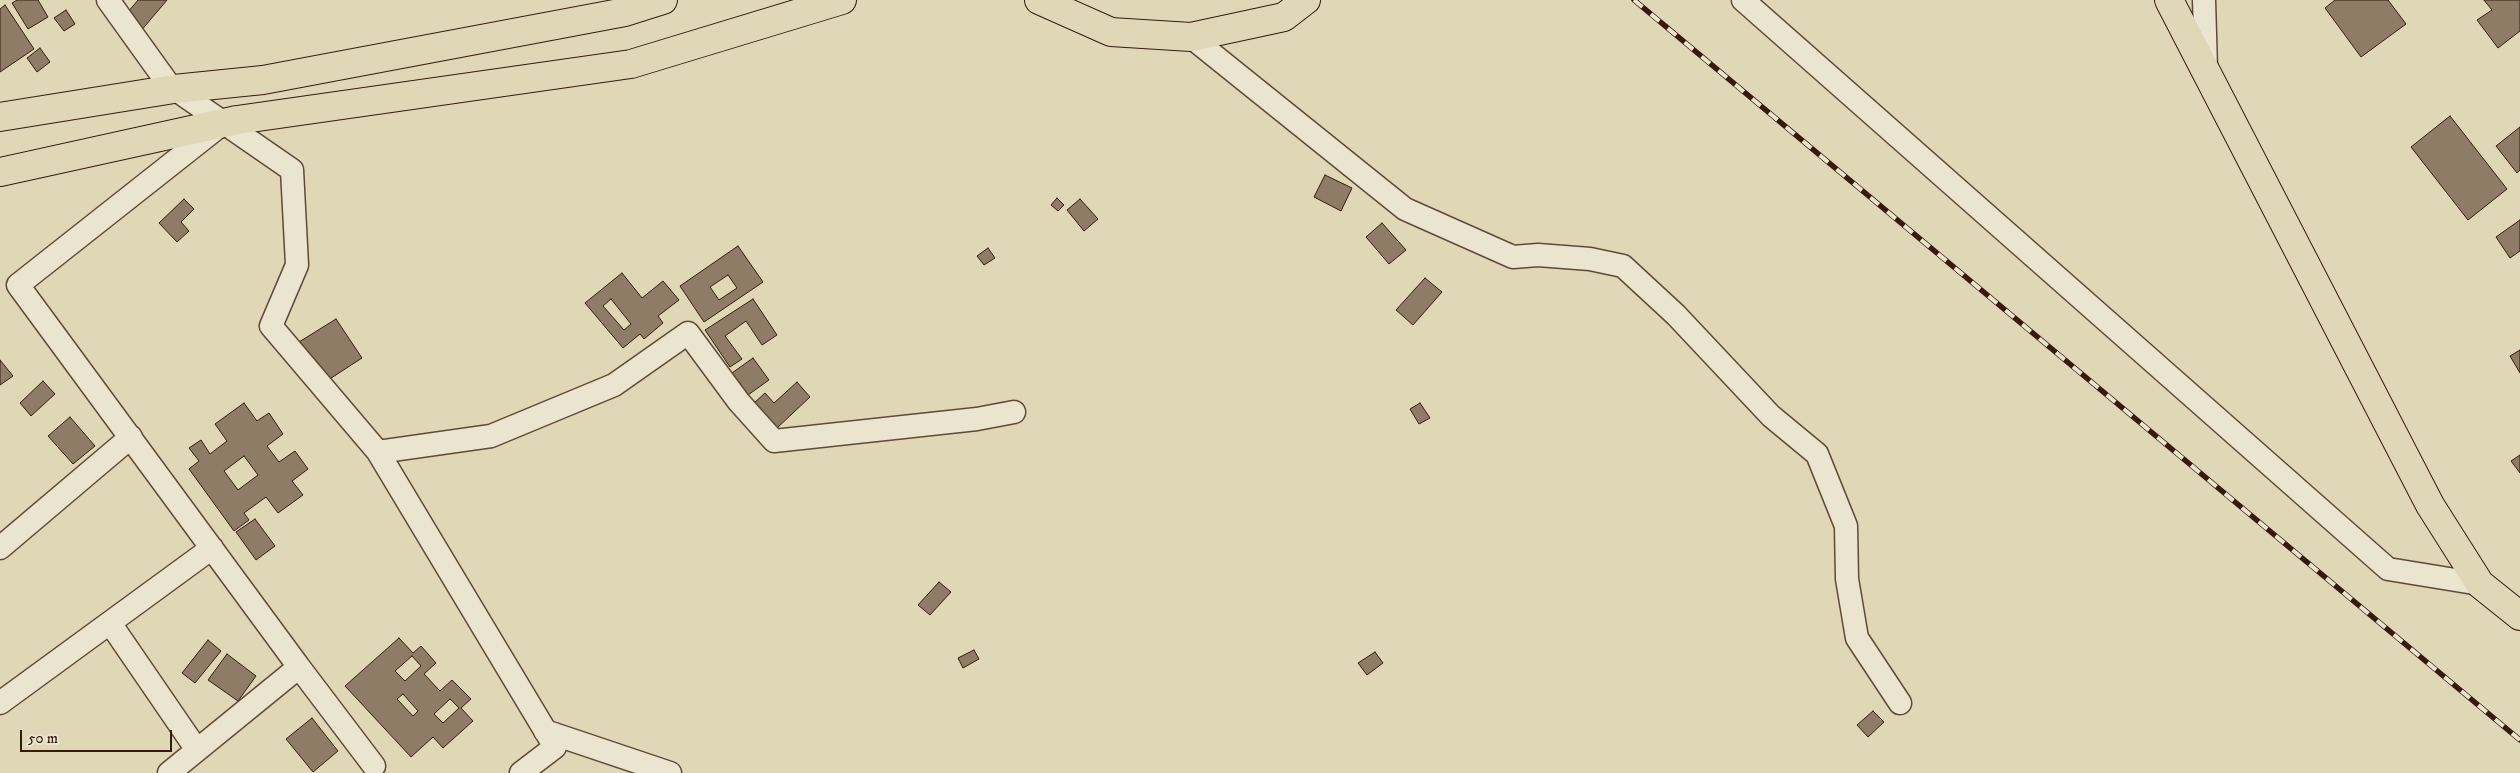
<!DOCTYPE html>
<html>
<head>
<meta charset="utf-8">
<style>
	body { margin:0 }
	#map { position:relative; width:2520px; height:773px; overflow:hidden; background:#e0d7b7; font-family:"IM FELL DW Pica",serif }
	canvas { display:block }
	.scale { position:absolute; left:20px; top:730px; width:152px; height:22px; box-sizing:border-box; border:2px solid #371a0e; border-top:0; padding-left:6px; font-size:15px; line-height:18px; white-space:nowrap; color:#371a0e; -webkit-text-stroke:4px #ebe5d0; paint-order:stroke }
</style>
</head>
<body>
<div id="map">
<canvas width="2520" height="773"></canvas>
<div class="scale">50 m</div>
</div>
<script>
const ctx = document.querySelector('canvas').getContext('2d');
ctx.lineJoin = 'round';
function paint(path, color) { ctx.fillStyle = color; ctx.fill(path, 'evenodd'); }
const shape = rows => new Path2D(rows.map(r => 'M' + r).join(''));
function trace(path, color, width, dash) { ctx.strokeStyle = color; ctx.lineWidth = width; ctx.lineCap = dash ? 'butt' : 'round'; ctx.setLineDash(dash || []); ctx.stroke(path); }
const building = shape([
	[17,0,38,0,48,17,28,29,12,3,17,0],
	[138,0,167,0,140,32,123,18,138,0],
	[2335,0,2388,0,2406,24,2361,57,2325,8,2335,0],
	[2484,0,2520,0,2520,31,2498,48,2477,20,2492,10,2484,0],
	[5,5,34,49,0,72,0,9,5,5],
	[66,10,75,24,64,31,54,18,66,10],
	[40,48,50,62,37,72,27,58,40,48],
	[2450,116,2507,189,2468,220,2411,147,2450,116],
	[2520,127,2520,170,2517,173,2496,146,2520,127],
	[1325,175,1352,188,1341,211,1314,197,1325,175],
	[1057,198,1064,205,1058,211,1051,205,1057,198],
	[184,199,194,209,181,222,189,231,177,242,159,223,184,199],
	[1080,199,1098,219,1084,231,1067,210,1080,199],
	[2520,220,2520,251,2510,258,2496,237,2520,220],
	[1382,223,1406,250,1389,264,1366,237,1382,223],
	[738,246,763,282,704,322,680,286,738,246],
	[728,275,737,288,719,300,710,287,728,275],
	[988,248,995,258,984,265,977,256,988,248],
	[622,273,642,298,663,281,679,300,658,316,663,323,644,339,640,334,623,348,585,303,622,273],
	[611,299,631,324,624,330,603,306,611,299],
	[1425,278,1442,292,1413,325,1396,310,1425,278],
	[753,299,777,335,762,345,746,321,725,336,742,359,730,367,705,330,753,299],
	[336,319,362,358,325,382,299,342,336,319],
	[2520,350,2520,373,2510,356,2520,350],
	[753,358,769,380,748,395,732,373,753,358],
	[0,360,13,376,0,385,0,360],
	[43,381,55,394,31,416,20,403,43,381],
	[797,382,810,397,777,428,754,403,765,393,774,403,797,382],
	[244,403,257,421,269,413,283,434,267,446,279,462,295,451,308,469,292,481,303,495,278,513,266,497,244,513,249,520,234,531,189,469,199,461,189,448,201,440,210,454,227,441,215,424,244,403],
	[244,456,258,475,238,490,224,471,244,456],
	[1420,403,1430,418,1419,424,1410,409,1420,403],
	[70,417,95,446,73,464,48,436,70,417],
	[2520,455,2520,473,2511,461,2520,455],
	[255,519,275,546,256,560,236,532,255,519],
	[939,582,951,592,930,615,918,605,939,582],
	[399,638,413,653,421,646,436,663,424,674,440,691,452,680,471,699,461,708,473,721,443,748,433,737,411,757,345,686,399,638],
	[412,656,421,666,405,681,395,671,412,656],
	[403,694,418,711,413,716,397,699,403,694],
	[450,699,459,708,443,723,434,714,450,699],
	[208,640,221,651,195,683,182,673,208,640],
	[974,650,979,659,963,668,958,658,974,650],
	[1375,652,1383,663,1367,675,1358,663,1375,652],
	[227,654,256,676,238,701,208,680,227,654],
	[1873,711,1884,722,1868,737,1857,725,1873,711],
	[312,718,338,751,313,772,286,739,312,718]
]);
paint(building, '#8f7c66');
trace(building, '#371a0e', 1);
const minor = shape([
	[108,0,169,85,292,170,297,265,271,326,378,452,491,436,614,385,688,333,739,402,774,441,977,419,1014,412],
	[1743,0,2388,569,2480,584],
	[2204,0,2206,68],
	[1191,37,1405,209,1513,257,1538,255,1590,259,1623,266,1676,315,1771,416,1817,454,1846,526,1847,579,1857,638,1900,703],
	[222,124,18,285,299,667],
	[378,452,555,747,521,773],
	[0,548,131,437],
	[110,623,197,750],
	[0,703,212,548],
	[545,731,670,773],
	[169,773,299,667,374,766]
]);
const primary = shape([
	[1039,0,1111,32,1191,37,1284,17,1306,0],
	[2169,0,2430,505,2480,584,2520,616],
	[0,117,174,89,263,80,625,12,663,0],
	[0,172,237,120,631,64,842,0]
]);
trace(minor, '#614938', 25);
trace(primary, '#371a0e', 30);
trace(minor, '#ebe5d0', 22);
trace(primary, '#e0d7b7', 28);
const rail = shape([
	[1634,0,2520,740]
]);
trace(rail, '#371a0e', 5.5);
trace(rail, '#ebe5d0', 4, [11]);
</script>
</body>
</html>
